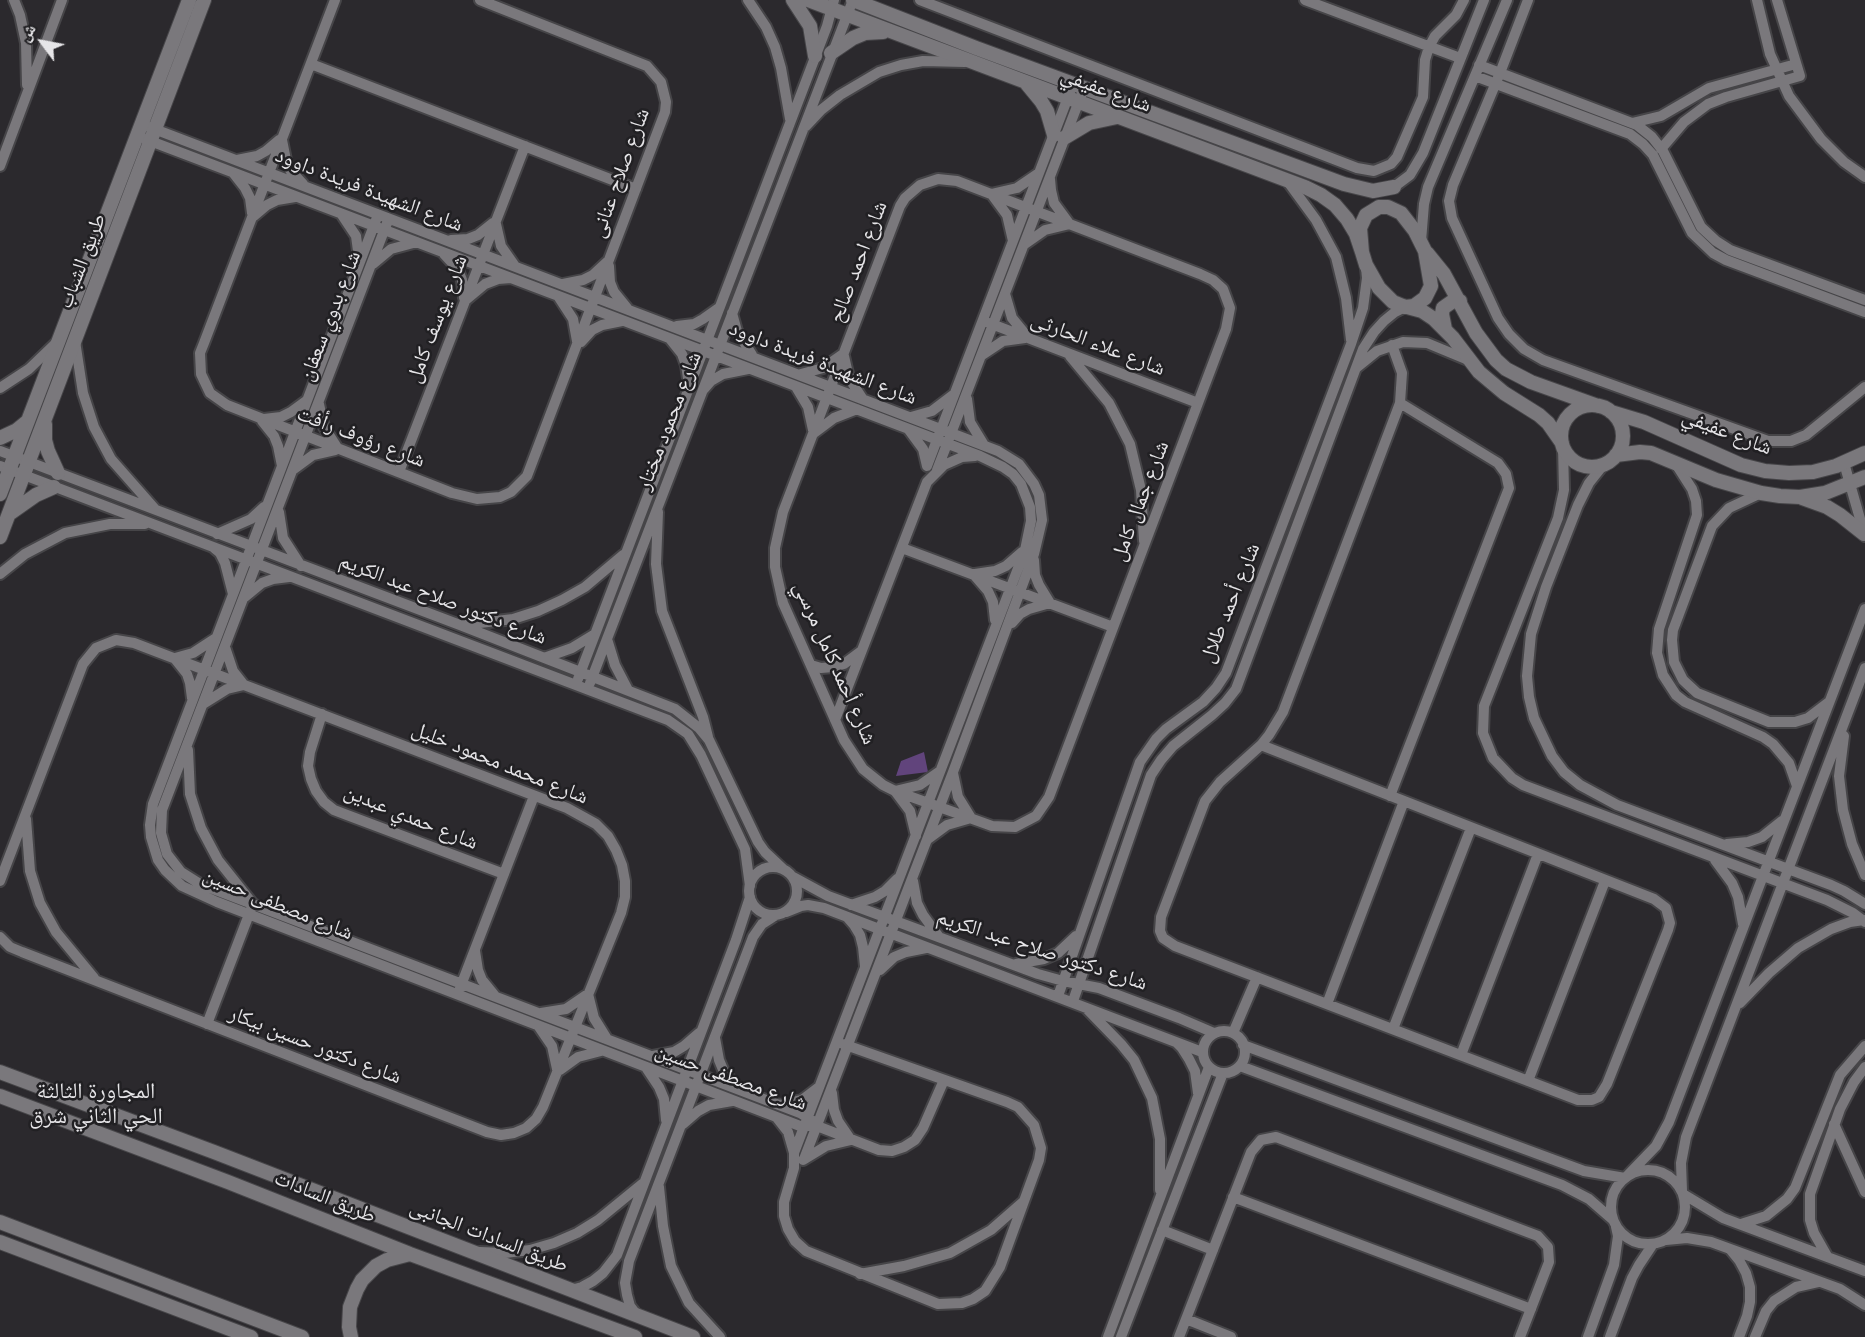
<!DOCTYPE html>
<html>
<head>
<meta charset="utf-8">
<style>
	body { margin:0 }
	#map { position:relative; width:1865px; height:1337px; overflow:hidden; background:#2b292d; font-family:Mulish,"Noto Naskh Arabic",sans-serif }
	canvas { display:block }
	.north { position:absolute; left:12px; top:12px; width:60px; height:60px; -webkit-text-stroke:4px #212023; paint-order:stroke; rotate:302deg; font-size:16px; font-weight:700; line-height:24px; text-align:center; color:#e6e5e8 }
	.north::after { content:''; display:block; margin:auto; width:21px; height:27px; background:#e6e5e8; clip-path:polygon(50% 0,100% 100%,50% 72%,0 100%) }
</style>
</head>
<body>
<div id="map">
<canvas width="1865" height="1337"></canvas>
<div class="north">ش</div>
</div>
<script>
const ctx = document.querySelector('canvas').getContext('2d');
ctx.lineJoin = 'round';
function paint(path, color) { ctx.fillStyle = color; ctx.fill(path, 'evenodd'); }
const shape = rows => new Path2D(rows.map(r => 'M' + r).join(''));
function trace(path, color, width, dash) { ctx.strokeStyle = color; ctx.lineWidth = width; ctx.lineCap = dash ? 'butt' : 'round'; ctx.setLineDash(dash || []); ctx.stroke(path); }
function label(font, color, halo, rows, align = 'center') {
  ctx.font = font + ' Mulish,"Noto Naskh Arabic",sans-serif'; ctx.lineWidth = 5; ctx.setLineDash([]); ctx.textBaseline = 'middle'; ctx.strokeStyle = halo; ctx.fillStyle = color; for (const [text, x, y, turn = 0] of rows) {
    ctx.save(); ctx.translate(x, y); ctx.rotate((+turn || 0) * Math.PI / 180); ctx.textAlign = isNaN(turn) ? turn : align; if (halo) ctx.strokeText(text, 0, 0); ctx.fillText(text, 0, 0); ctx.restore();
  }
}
paint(shape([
	[924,752,928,772,896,776,901,761]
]), '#61447c');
const street = shape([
	[14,0,20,15,26,43,27,85],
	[335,0,204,343,200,353,201,374,210,393,227,405,452,493,477,499,500,497,511,492,527,476,665,112,666,102,661,82,647,66,480,0],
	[748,0,766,27,775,47,781,68,790,119],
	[920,0,1357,168,1374,171,1391,164,1397,157,1423,97,1425,60,1429,47,1435,36,1456,15,1464,0],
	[1305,0,1460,58],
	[1528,0,1500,73,1453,185,1449,201,1452,218,1498,318,1509,334,1524,349,1543,360,1768,441,1791,441,1806,435,1865,387],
	[1757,0,1770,54,1789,96,1821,139,1844,162,1865,177],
	[311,64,636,189],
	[1479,65,1637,125,1652,137,1663,151,1701,227,1716,241,1730,250,1865,300],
	[1475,76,1630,134,1643,144,1653,155,1692,233,1713,253,1726,260,1865,312],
	[1632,123,1661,116,1709,88,1796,64],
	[806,126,821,110,840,95,879,72,901,65,923,61,965,62],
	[149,127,998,451,1019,464,1034,484,1039,495,1042,520,1034,554,953,772,804,1159],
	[145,139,980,456,1003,467,1013,474,1021,484,1030,507,1031,521,1025,550,794,1153],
	[282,140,286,160,290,170,303,184],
	[1661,149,1684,122,1708,104,1726,97,1800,76,1777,0],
	[237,160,257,156,266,151,279,140],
	[0,166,62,0],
	[234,174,245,188,250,198,252,213],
	[938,179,957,181,1200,274,1213,280,1223,289,1230,308,1226,329,1049,797,1036,816,1015,827,992,826,895,791,883,785,863,769,844,740,783,603,775,567,775,548,783,512,900,206,905,198,920,185,938,179],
	[1050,179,1051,190,1054,203,1068,222],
	[1286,179,1316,220,1336,257,1346,298,1351,340],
	[1394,187,1410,175,1423,153,1484,0],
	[991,194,1017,188,1039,173],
	[993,196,1007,215,1013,241],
	[342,215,356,236,359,258],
	[254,216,267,205,277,200,295,197],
	[376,220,153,804,150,825,151,837,158,860,165,870,182,886,217,902,800,1126,817,1126,879,1150,892,1151,904,1147,915,1140,923,1128,944,1080],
	[387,223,162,810,161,833,167,854,181,872,200,884,800,1113,813,1121],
	[496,224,501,246,515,266],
	[451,240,468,239,478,235,493,223],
	[1421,241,1424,204,1428,187,1507,0],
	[1025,244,1045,230,1070,224],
	[444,254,457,268,462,280,464,298],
	[373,264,391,249,417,242],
	[609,266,610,282,614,292,627,308],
	[563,284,583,280,593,275,607,262],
	[1005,294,1012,318,1026,335],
	[558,296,573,319,577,341],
	[467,299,485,284,498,279,511,278],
	[732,313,737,331,752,355],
	[989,323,1198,403],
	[677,326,694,324,703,319,720,307],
	[670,339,682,354,686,365,689,385],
	[75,341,83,393,94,427,111,459,155,509],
	[581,342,592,330,602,325,622,321],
	[982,355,1003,341,1025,338],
	[844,356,849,378,862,398],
	[1070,356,1109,403,1130,444,1141,490,1144,541],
	[1356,368,1377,351,1403,342,1427,343,1468,360],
	[801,374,823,368,843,354],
	[796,387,808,407,813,430],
	[0,388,29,369,56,343],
	[704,389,711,381,723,374,748,369],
	[967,399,970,422,984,445],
	[319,404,324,427,338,449],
	[911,417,932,411,953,395],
	[264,419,281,417,291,412,306,401],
	[262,421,274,436,278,446,282,466],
	[909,430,923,449,927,466],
	[814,433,834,418,857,409],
	[1563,446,1564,490,1558,518,1484,706,1483,733,1493,758,1512,778,1523,785,1827,900,1853,913,1865,922],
	[0,451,460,625,675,709,699,728,709,740,758,842,765,852,783,869],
	[1605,463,1589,483,1578,505,1546,587,1531,634,1527,676,1529,697,1534,718,1552,756,1564,772,1580,785,1617,805,1831,885,1844,891,1865,904],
	[1844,463,1865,536],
	[1676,464,1692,489,1696,501,1697,515,1659,629,1657,653,1663,675,1676,695,1685,702,1763,737,1773,744,1789,763,1797,786],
	[0,466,668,720,688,734,701,755,745,849,750,886],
	[927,466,1070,92],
	[294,469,313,455,335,450],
	[937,470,1084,88],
	[399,472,525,146],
	[1761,493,1729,508,1712,526,1673,630,1672,640,1674,662,1683,680,1697,693,1769,722,1795,722,1808,718,1829,702],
	[279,512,283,538,301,566],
	[658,512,656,564,662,611,703,717,708,737],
	[217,534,251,519,264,507],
	[214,548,220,553,225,563,233,594],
	[902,548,1113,627],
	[1034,560,1035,575,1039,585,1050,603],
	[0,574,25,554,65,533,110,524,145,524],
	[975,574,995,571,1006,566,1022,552],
	[975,576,988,591,993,602,995,620],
	[245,597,262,583,273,579,289,577],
	[1012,623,1020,614,1029,609,1050,603],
	[463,625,513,619,538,611,562,600,585,587,623,555],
	[607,639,615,665,628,690],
	[175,658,193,653,216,638],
	[544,658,572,648,595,634],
	[175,659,187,674,190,683,192,698],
	[811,665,821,668,833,667,844,664,860,652],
	[578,679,827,26,834,0],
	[590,683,853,0],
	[203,704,227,689,244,685,233,671,225,647],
	[322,714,310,752,308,766,311,779,316,791,324,802,334,810,347,815,504,874],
	[835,720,927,482,944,465,962,457,975,456],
	[1844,736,1839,776,1843,810,1852,844,1865,875],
	[1261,745,1220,782,1205,801,1161,917,1160,931,1163,938,1175,946,1578,1100,1592,1100,1599,1097,1607,1084,1668,930,1670,923,1666,908,1654,899,1261,745,1269,735,1283,712,1400,403,1402,373,1392,345],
	[188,750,190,794,201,828,218,860,253,904,207,1024],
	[895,791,920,785,940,771],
	[895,791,910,811,916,836],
	[1390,796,1509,488,1506,474,1498,463,1400,403],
	[26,819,30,871,40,903,56,932,94,978],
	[928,839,947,825,971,818,958,797,953,773],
	[1727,844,1748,842,1762,837,1782,821],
	[1715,860,1732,883,1738,897,1743,924],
	'749 891a24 24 0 1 1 48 0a24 24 0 1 1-48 0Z',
	[793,877,828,896,1038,974,1063,981,1099,988,1179,1018,1214,1033],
	[0,881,83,664,96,648,116,640,134,643,567,808,596,824,608,836,616,850,622,865,625,881,625,897,621,913,543,1107,536,1119,526,1128,514,1133,501,1135,487,1132,22,952,10,947,0,937],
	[913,881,917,903,923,915,939,937],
	[851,905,875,897,885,891,897,879],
	[786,912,801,906,808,905,824,908,1202,1052],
	[847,917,854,925,860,935,863,947,865,966],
	[475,951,478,970,482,980,495,996],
	[1016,964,1044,959,1058,953,1076,936],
	[880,970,894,957,906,952,926,948],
	[460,988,534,796],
	[1058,996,1140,762,1156,739,1166,729,1203,702,1216,688,1226,673,1351,344,1363,308,1367,278,1366,268],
	[1073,1001,1151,775,1161,760,1173,746,1212,715,1225,703,1236,689,1363,349,1374,332,1384,321,1395,312,1405,307],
	[1740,1003,1769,973,1798,948,1831,929,1850,922,1864,920],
	[1327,1004,1404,801],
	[1086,1008,1121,1044,1134,1060,1152,1098,1160,1139,1160,1190],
	[541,1013,566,1009,588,994,594,1018,607,1039],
	[539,1027,552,1046,557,1069],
	[1393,1029,1471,828],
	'1203 1052a21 21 0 1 1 42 0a21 21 0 1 1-42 0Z',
	[1233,1033,1257,977],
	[715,1038,719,1060,724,1072,738,1088],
	[1177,1043,1182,1048,1189,1059,1195,1071,1198,1093],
	[1243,1045,1584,1171,1625,1178],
	[1461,1055,1538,854],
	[653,1056,674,1052,684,1046,699,1033],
	[1240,1066,1562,1185,1589,1199,1612,1219],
	[647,1069,659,1087,664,1099,666,1120],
	[560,1070,578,1057,601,1051],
	[1528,1081,1605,881],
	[780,1105,802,1100,819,1087],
	[777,1118,788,1132,794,1153,794,1168,784,1202,784,1216,788,1229,795,1241,806,1251,938,1304,962,1303,973,1299,985,1291,1000,1267,1039,1160,1041,1148,1034,1125,1018,1107,1007,1102,843,1044],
	[683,1124,698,1111,709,1105,732,1101],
	[1834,1124,1865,1192],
	[803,1160,826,1146,851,1140,838,1121,834,1110,832,1093],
	'1611 1207a37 37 0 1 1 74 0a37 37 0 1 1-74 0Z',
	[1628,1175,1656,1146,1669,1122,1865,609],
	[659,1187,663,1226,671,1266,689,1303,720,1337],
	[1682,1191,1681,1163,1686,1137,1865,668],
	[1683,1194,1723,1218,1865,1271],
	[1233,1197,1531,1309],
	[1741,1224,1766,1216,1787,1199,1795,1188,1840,1075,1865,1046],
	[1162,1230,1213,1250],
	[1666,1240,1687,1238,1711,1242,1840,1289,1865,1305],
	[1730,1249,1739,1260,1746,1273,1750,1287,1750,1302,1747,1316,1739,1337],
	[480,1252,505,1253,530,1250,554,1243,577,1233,598,1220,642,1184],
	[1827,1256,1814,1233,1810,1220,1810,1194,1840,1109,1854,1082,1865,1067],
	[860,1274,904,1266,950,1253,991,1230,1023,1202],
	[571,1290,582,1287,593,1281,603,1273,617,1255,736,940,750,897],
	[637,1315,630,1306,627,1295,625,1283,629,1261,753,937,762,924,776,915],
	[1186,1319,1231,1337],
	[1108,1337,1209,1067],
	[1121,1337,1223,1073],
	[1179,1337,1251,1152,1261,1140,1276,1137,1538,1236,1548,1247,1549,1262,1520,1337],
	[1588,1337,1614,1265,1618,1236,1616,1227],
	[1610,1337,1632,1278,1639,1265,1653,1244],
	[1755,1337,1766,1311,1774,1301,1796,1287,1818,1282]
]);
const secondary = shape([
	[793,0,810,26,815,56],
	[808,0,1305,187,1321,195,1335,205,1347,219,1356,234,1362,252],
	[853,0,976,48,1344,184,1373,191,1394,187],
	[831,53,853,38,865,33,883,32],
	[1027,84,1041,101,1047,111,1054,135],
	[1064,138,1089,123,1117,117],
	[1379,207,1388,207,1401,213,1415,231,1425,251,1431,286,1425,298,1414,306,1405,307,1393,302,1379,288,1366,265,1362,252,1360,228,1366,215,1379,207],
	[1427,253,1444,274,1476,333,1496,360,1506,369,1531,382,1598,406],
	[1407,307,1422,311,1434,319,1453,338,1479,372,1504,393,1539,415,1548,423,1562,443],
	[1445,329,1442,314,1443,308,1453,301,1460,301],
	'1561 436a31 31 0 1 1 62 0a31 31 0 1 1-62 0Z',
	[1611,412,1644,422,1741,465,1765,471,1789,473,1813,472,1836,466,1865,453],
	[45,424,45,440,48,451,58,473],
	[0,438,17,430,28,421],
	[1616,455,1640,452,1651,453,1716,480,1761,493,1780,496,1800,497,1825,493,1865,477],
	[0,494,189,0],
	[1802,498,1827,507,1840,515,1864,534],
	[9,514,36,495,54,487],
	[0,537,204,0],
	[0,1072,214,1152,693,1337],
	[0,1096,228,1182,410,1254,635,1337],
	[0,1222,302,1337],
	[0,1242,251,1337],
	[351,1337,349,1327,350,1307,357,1289,362,1280,376,1266,387,1260,410,1254]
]);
trace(street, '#464548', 14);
trace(secondary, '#464548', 16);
trace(street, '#7a787c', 10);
trace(secondary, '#7a787c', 14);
label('21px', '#e6e5e8', '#212023', [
	["شارع عفيفي",1106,90,20],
	["شارع صلاح عنانى",620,173,-70],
	["شارع الشهيدة فريدة داوود",369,190,21],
	["طريق الشباب",82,261,-69],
	["شارع احمد صالح",858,262,-69],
	["شارع بدوي سعفان",330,316,-69],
	["شارع يوسف كامل",437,319,-69],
	["شارع علاء الحارثى",1098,344,21],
	["شارع الشهيدة فريدة داوود",823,363,21],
	["شارع محمود مختار",669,421,-69],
	["شارع عفيفي",1727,432,21],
	["شارع رؤوف رأفت",361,437,21],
	["شارع جمال كامل",1140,501,-69],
	["شارع دكتور صلاح عبد الكريم",443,599,21],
	["شارع أحمد طلال",1230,603,-68],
	["شارع أحمد كامل مرسي",835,663,66],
	["شارع محمد محمود خليل",500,763,22],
	["شارع حمدي عبدين",411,817,22],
	["شارع مصطفى حسين",278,904,22],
	["شارع دكتور صلاح عبد الكريم",1042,950,18],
	["شارع دكتور حسين بيكار",315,1045,21],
	["شارع مصطفى حسين",731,1077,20],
	["طريق السادات",325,1197,22],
	["طريق السادات الجانبى",489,1236,21]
]);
label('22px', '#e6e5e8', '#212023', [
	["المجاورة الثالثة",96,1091],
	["الحي الثاني شرق",96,1116]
]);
</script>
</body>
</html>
